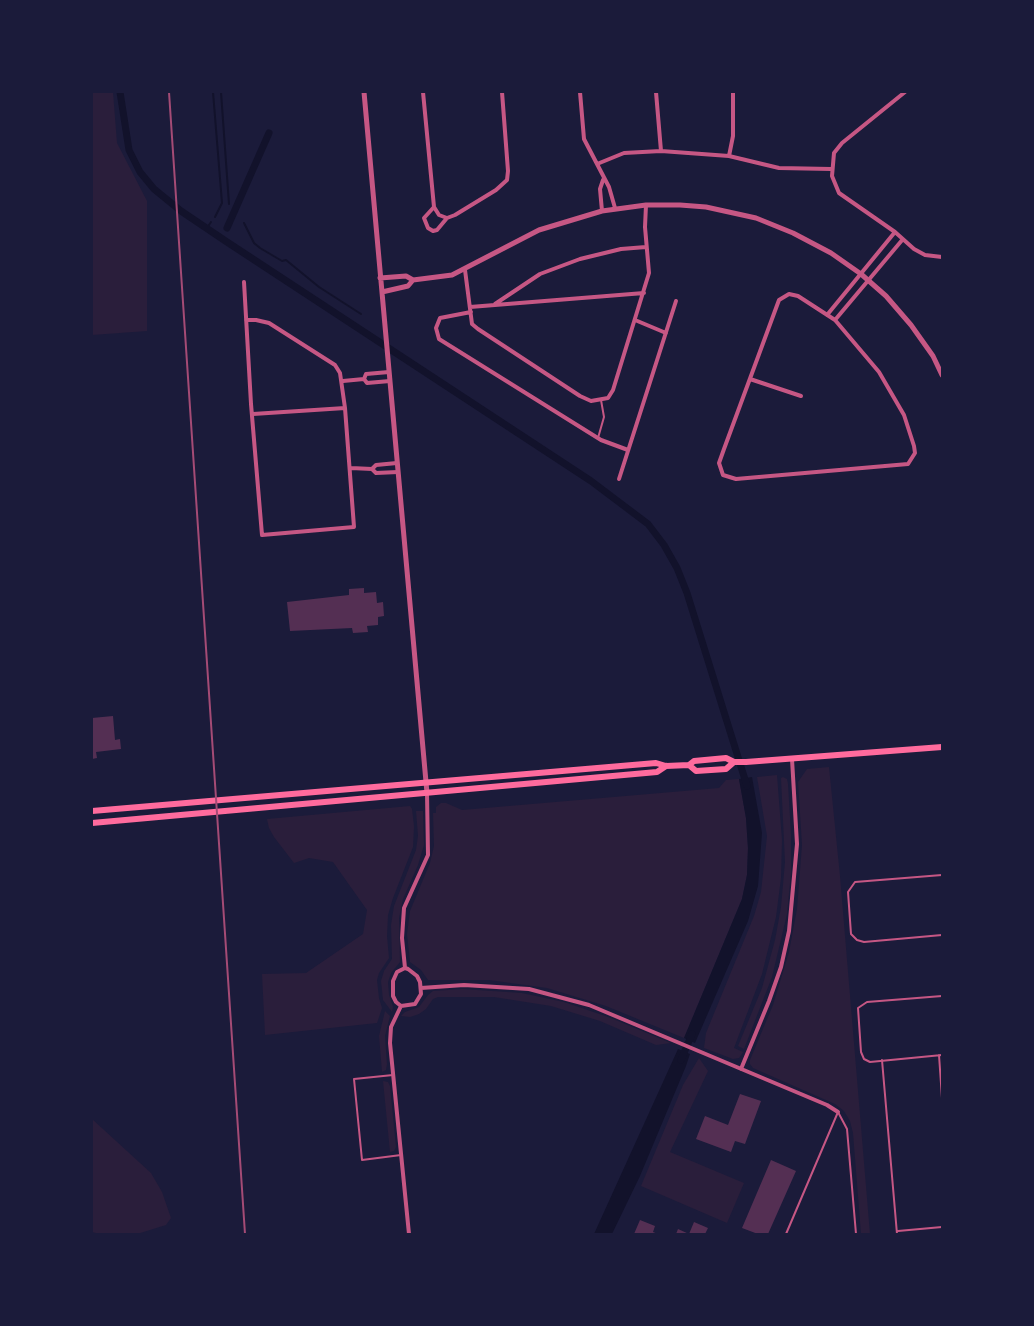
<!DOCTYPE html>
<html>
<head>
<meta charset="utf-8">
<style>
	body { margin:0 }
	#map { position:relative; width:1034px; height:1326px; overflow:hidden; background:#1b1b3a; font-family:"Fira Sans Condensed",sans-serif }
	canvas { display:block }
	.frame { position:absolute; inset:0; border:93px solid #1b1b3a; pointer-events:none }
</style>
</head>
<body>
<div id="map">
<canvas width="1034" height="1326"></canvas>
<div class="frame"></div>
</div>
<script>
const ctx = document.querySelector('canvas').getContext('2d');
ctx.lineJoin = 'round';
function paint(path, color) { ctx.fillStyle = color; ctx.fill(path, 'evenodd'); }
const shape = rows => new Path2D(rows.map(r => 'M' + r).join(''));
function trace(path, color, width, dash) { ctx.strokeStyle = color; ctx.lineWidth = width; ctx.lineCap = dash ? 'butt' : 'round'; ctx.setLineDash(dash || []); ctx.stroke(path); }
paint(shape([
	[92,92,113,92,117,143,147,201,147,331,92,335],
	[829,767,840,876,870,1234,861,1234,853,1133,850,1121,844,1111,835,1104,753,1068,750,1064,750,1060,773,1005,789,952,797,909,802,845,798,782,807,769],
	[777,775,782,840,781,878,776,917,762,974,734,1048,743,1052,739,1058,733,1059,704,1048,706,1033,754,916,761,892,767,836,757,777],
	[783,777,787,779,788,784,791,834,791,873,787,914,772,977,744,1049,738,1046,762,988,775,940,781,907,785,862,781,778],
	[739,779,746,818,748,848,747,875,742,899,684,1038,606,1006,547,988,489,980,428,980,421,970,410,962,407,934,410,911,430,863,434,846,433,813,436,813,436,807,441,803,446,803,462,810,719,788,726,780],
	[410,806,412,809,414,826,413,847,393,898,388,915,387,936,389,958,379,973,377,980,379,998,382,1008,377,1023,265,1035,262,974,306,973,363,934,367,910,333,862,309,858,294,863,274,837,269,828,267,819],
	[416,811,423,811,424,845,418,865,403,899,399,918,400,962,391,973,388,982,389,995,393,1007,392,1012,383,1000,381,981,384,971,392,959,391,925,394,906,416,850,418,836],
	[462,989,522,993,564,1002,611,1018,671,1043,656,1045,600,1021,551,1006,494,997,438,997,433,999,426,1009,419,1014,410,1017,401,1016,405,1012,419,1007,428,995,433,991],
	[385,1011,390,1016,385,1036,387,1064,386,1070,382,1072,379,1036],
	[699,1058,708,1071,670,1152,744,1183,727,1223,641,1186,683,1085],
	[383,1081,388,1082,390,1086,396,1147,394,1151,390,1152],
	[92,1119,151,1173,162,1192,171,1218,166,1225,137,1234,100,1234,92,1232]
]), '#2a1e3b');
paint(shape([
	[752,777,762,833,758,886,748,921,695,1043,684,1038,742,899,747,875,748,848,746,818,739,779],
	[678,1049,690,1054,686,1066,640,1176,612,1234,594,1234]
]), '#12122b');
trace(shape([
	[213,92,222,203,215,217],
	[221,92,229,204],
	[244,223,254,243,260,248,282,261,286,260,319,287,361,314],
	[207,228,211,222]
]), '#12122b', 2);
trace(shape([
	[120,92,129,150,140,172,154,189,181,211,227,242,591,481,648,524,664,545,677,568,687,593,747,786],
	[227,228,269,133],
	[681,1060,692,1034]
]), '#12122b', 7);
paint(shape([
	[364,588,364,593,376,592,377,603,383,602,384,616,378,617,378,625,367,626,368,632,353,633,352,628,290,631,287,602,349,595,349,589],
	[113,716,115,740,120,739,121,749,96,752,97,758,92,759,92,718],
	[740,1094,761,1101,745,1144,735,1141,731,1152,696,1139,705,1116,728,1125],
	[771,1160,796,1171,768,1234,758,1234,742,1228],
	[640,1220,655,1226,653,1232,658,1234,634,1234],
	[694,1222,708,1228,705,1234,676,1234,678,1229,689,1234]
]), '#542f53');
trace(shape([
	[598,438,604,417,601,400],
	[942,875,855,882,848,892,851,934,857,940,864,942,942,935],
	[942,996,867,1002,858,1008,861,1052,864,1059,870,1062,942,1055],
	[939,1055,942,1098],
	[882,1060,897,1234],
	[393,1075,354,1079,362,1160,401,1155],
	[838,1112,847,1129,856,1234],
	[898,1231,942,1227],
	[786,1234,838,1112]
]), '#c65784', 2);
trace(shape([
	[423,92,434,207,439,215,447,218],
	[580,92,584,139,609,187,615,208],
	[656,92,661,151],
	[905,92,842,143,834,153,832,176,839,193,895,232,914,249,925,255,942,257],
	[729,156,733,136,733,92],
	[597,164,624,153,661,151,729,156,779,168,831,169],
	[434,207,424,218,428,228,433,231,437,230,447,218],
	[602,211,600,189,603,180],
	[447,218,455,215,496,190,507,180,508,171,502,92],
	[465,270,472,324,478,329,580,396,591,401,608,398,613,390,649,273,645,227,646,205],
	[244,282,251,404,262,535,354,527,345,408,340,373,335,365,269,323,256,320,246,320],
	[789,294,798,296,835,320,879,372,904,415,914,446,915,453,908,464,736,479,723,475,719,463,724,449,779,300,789,294],
	[495,304,540,274,580,259,621,249,646,247],
	[470,307,644,293],
	[471,312,440,318,436,328,439,339,601,440,628,450],
	[827,315,895,232],
	[635,320,666,333],
	[835,320,903,239],
	[364,379,366,374,389,372],
	[750,379,801,396],
	[343,381,364,379,367,383,390,381],
	[253,414,345,408],
	[351,468,372,469,376,473,398,472],
	[372,469,376,465,397,463],
	[619,479,676,301],
	[405,968,402,938,404,908,428,855,427,793],
	[405,968,408,969,417,976,420,982,421,994,415,1004,401,1006,396,1002,393,996,393,981,397,972,405,968],
	[421,988,464,985,529,989,589,1005,827,1105,838,1112],
	[401,1006,391,1027,390,1043,409,1234],
	[741,1069,769,1001,781,967,789,931,797,844,792,759]
]), '#c65784', 4);
trace(shape([
	[364,92,427,793],
	[380,278,406,276,413,280],
	[382,292,408,286,413,280,452,275,539,230,602,211,646,205,680,205,706,207,756,218,793,233,831,253,861,274,886,296,911,325,933,356,942,375]
]), '#c65784', 5);
trace(shape([
	[689,765,696,771,726,769,734,762],
	[92,811,656,763,666,766,689,765,694,761,726,758,734,762,746,762,942,747],
	[92,823,657,772,666,766]
]), '#ff6b9d', 6);
trace(shape([
	[169,92,245,1234]
]), '#a44b75', 2);
</script>
</body>
</html>
